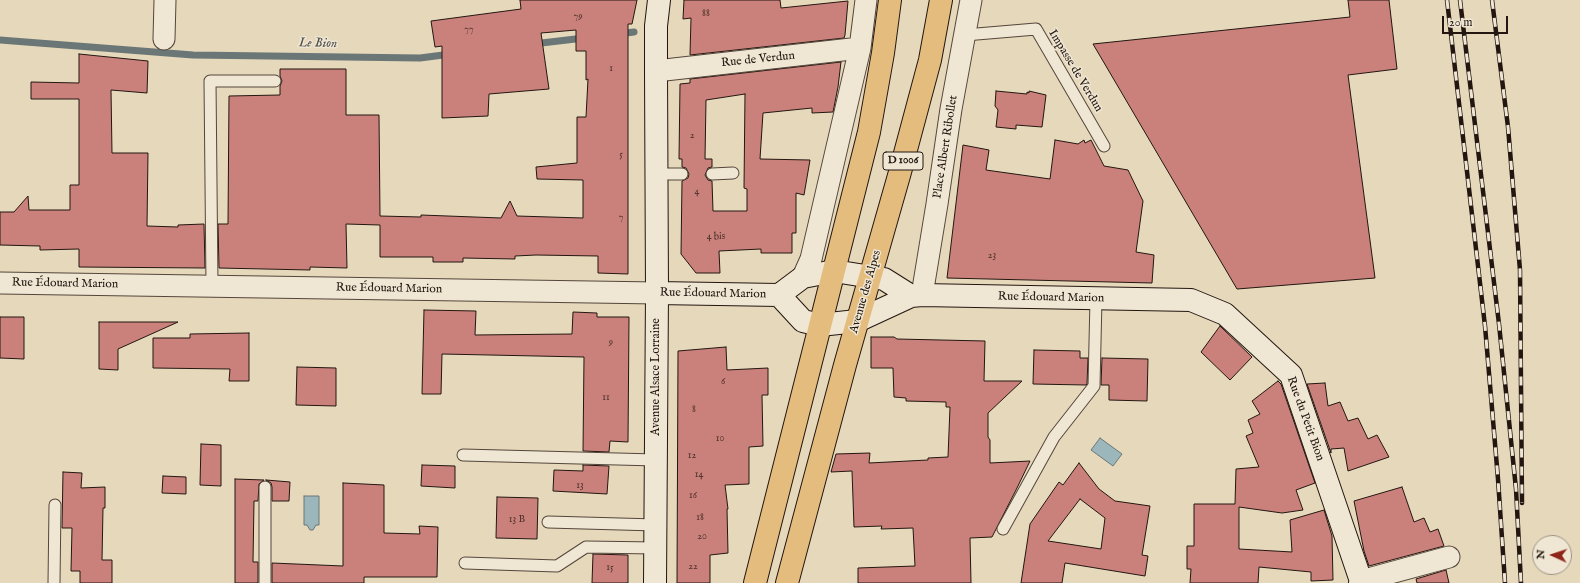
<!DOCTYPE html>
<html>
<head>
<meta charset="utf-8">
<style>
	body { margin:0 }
	#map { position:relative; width:1580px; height:583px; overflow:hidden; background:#e6d8bb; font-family:"IM FELL English",serif }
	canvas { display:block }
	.north { position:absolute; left:1532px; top:535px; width:40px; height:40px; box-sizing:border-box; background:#efe6d3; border:1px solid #9d9385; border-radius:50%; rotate:273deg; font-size:11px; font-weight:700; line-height:16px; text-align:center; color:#231610 }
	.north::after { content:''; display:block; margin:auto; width:14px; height:18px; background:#8f2418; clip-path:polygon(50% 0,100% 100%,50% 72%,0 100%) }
	.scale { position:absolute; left:1442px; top:16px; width:66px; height:18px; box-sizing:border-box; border:2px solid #231610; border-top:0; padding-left:5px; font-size:12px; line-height:14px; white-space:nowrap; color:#231610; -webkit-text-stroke:3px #efe6d3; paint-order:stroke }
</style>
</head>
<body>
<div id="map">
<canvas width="1580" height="583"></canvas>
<div class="north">N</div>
<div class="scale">20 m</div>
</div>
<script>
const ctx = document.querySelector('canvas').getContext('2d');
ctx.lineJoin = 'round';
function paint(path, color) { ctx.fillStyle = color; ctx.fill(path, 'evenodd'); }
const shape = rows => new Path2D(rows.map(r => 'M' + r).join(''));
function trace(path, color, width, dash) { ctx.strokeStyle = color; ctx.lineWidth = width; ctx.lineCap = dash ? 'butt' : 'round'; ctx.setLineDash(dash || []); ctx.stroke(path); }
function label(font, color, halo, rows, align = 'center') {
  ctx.font = font + ' "IM FELL English",serif'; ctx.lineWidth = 3; ctx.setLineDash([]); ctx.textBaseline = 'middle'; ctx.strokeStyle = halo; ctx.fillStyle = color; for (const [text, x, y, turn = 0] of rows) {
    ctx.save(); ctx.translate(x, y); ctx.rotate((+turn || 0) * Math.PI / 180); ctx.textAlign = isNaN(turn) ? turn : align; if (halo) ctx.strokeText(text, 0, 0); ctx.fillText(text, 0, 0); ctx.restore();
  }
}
const water = shape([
	[1100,438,1122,454,1113,466,1091,450,1100,438],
	[304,496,319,496,319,525,316,525,313,530,310,530,307,525,304,525,304,496]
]);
paint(water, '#9bb7bb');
trace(water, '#6b7777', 1);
trace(shape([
	[618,34,634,32],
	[0,40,193,55,420,58,451,54],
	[533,44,584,38]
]), '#6b7777', 7);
const building = shape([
	[520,0,637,0,632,24,628,24,628,274,598,273,598,256,536,255,515,256,515,259,463,258,463,262,433,262,433,257,380,257,380,225,346,224,347,268,310,267,310,270,219,268,218,224,228,224,229,96,280,95,280,86,282,81,280,76,280,69,346,69,346,115,379,115,380,216,421,217,421,215,501,218,510,201,517,216,583,218,583,180,537,179,536,167,577,163,577,117,586,117,588,79,586,80,586,51,576,51,576,30,541,33,549,89,489,94,488,116,442,118,442,46,435,47,431,21,521,9,520,0],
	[684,0,780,0,781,8,848,1,845,35,844,38,690,55,691,18,683,19,684,0],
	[1348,0,1389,0,1397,69,1348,75,1375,278,1237,289,1093,44,1350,17,1348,0],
	[79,54,148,61,147,93,111,90,112,153,148,153,147,226,178,227,178,225,204,224,205,268,79,267,79,249,40,250,40,246,0,245,0,212,14,212,28,196,29,210,70,210,70,185,79,185,79,99,31,99,31,82,79,83,79,54],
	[841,62,838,87,833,112,812,113,812,108,763,113,760,159,810,160,804,195,796,193,796,233,792,233,792,253,761,253,761,249,719,251,720,273,696,273,681,254,682,181,688,178,689,174,686,168,682,167,682,159,679,159,680,84,690,83,690,79,841,62],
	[745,94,744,188,747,189,747,211,713,211,712,181,708,180,705,175,708,168,712,167,712,159,705,159,706,100,745,94],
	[996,91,1027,94,1027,92,1029,93,1029,91,1046,95,1042,127,1016,125,1016,129,996,127,998,110,995,106,996,91],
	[1055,140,1078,144,1084,140,1085,143,1091,140,1104,166,1128,170,1143,201,1136,252,1154,255,1152,283,947,278,963,145,989,150,986,170,1050,179,1055,140],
	[424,310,476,311,475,335,572,334,573,312,597,313,597,317,629,317,628,442,610,441,609,452,583,451,584,357,442,354,441,394,422,394,424,310],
	[0,317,24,317,24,359,0,358,0,317],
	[99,322,178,322,118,349,118,370,99,369,99,322],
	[1220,326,1252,357,1230,380,1201,352,1220,326],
	[249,333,249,381,229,381,230,369,153,368,153,338,190,338,190,334,249,333],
	[871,337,894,337,897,339,985,341,984,381,1022,381,988,413,988,437,990,440,990,463,1030,461,1017,488,992,537,970,538,971,583,858,583,858,568,915,566,913,528,881,529,882,526,854,527,852,471,831,472,836,454,870,453,869,463,928,460,928,458,948,457,950,407,946,407,946,402,906,401,906,398,894,397,893,368,871,368,871,337],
	[726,347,727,370,768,368,768,395,762,395,763,446,749,447,749,484,725,485,728,509,727,509,728,553,710,555,710,583,677,583,678,351,726,347],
	[1034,350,1080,351,1080,358,1088,358,1087,384,1086,385,1033,384,1034,350],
	[1102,358,1148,359,1147,401,1109,400,1109,385,1101,385,1102,358],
	[297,367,336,368,336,406,296,405,297,367],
	[1278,381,1281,384,1315,483,1296,490,1303,510,1282,513,1239,507,1239,549,1292,552,1290,520,1324,510,1332,536,1333,580,1311,581,1311,572,1259,567,1258,583,1190,583,1191,569,1187,569,1187,546,1194,546,1194,504,1235,504,1236,469,1259,467,1246,436,1253,433,1248,420,1260,414,1252,401,1278,381],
	[1325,383,1328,406,1340,402,1348,421,1358,418,1368,439,1377,435,1389,457,1348,471,1344,448,1331,449,1331,453,1307,384,1325,383],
	[201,444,221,445,221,486,200,485,201,444],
	[1079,463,1099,489,1115,501,1150,506,1142,555,1148,556,1145,576,1065,563,1062,583,1021,583,1030,524,1059,482,1063,485,1079,463],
	[1080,499,1105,518,1101,549,1048,541,1080,499],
	[422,465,455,466,455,488,421,486,422,465],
	[583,465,609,466,607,494,553,491,554,470,583,471,583,465],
	[63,472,82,473,81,488,105,487,105,508,103,508,102,560,112,560,112,583,80,583,80,571,71,571,72,528,62,528,63,472],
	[163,476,186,477,186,494,162,493,163,476],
	[235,479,264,480,259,484,258,501,254,501,253,562,258,562,258,583,235,583,235,479],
	[266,480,290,482,289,501,272,501,272,487,271,483,266,480],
	[343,483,384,485,384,533,420,534,419,526,438,527,437,577,364,577,364,583,272,583,272,563,343,566,343,483],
	[1402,487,1414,522,1424,518,1430,532,1438,529,1444,546,1369,566,1364,551,1354,501,1402,487],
	[497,497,538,498,537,539,496,538,497,497],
	[593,554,628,555,628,583,592,583,593,554],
	[1446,570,1449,583,1417,583,1416,579,1446,570]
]);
paint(building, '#ca817b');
trace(building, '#231610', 1);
const lane = shape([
	[965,35,1036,29,1104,146],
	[656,174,682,174],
	[712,174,733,173],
	[212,286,210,81,275,81],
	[463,455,656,460],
	[548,522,656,525],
	[1003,529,1054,437,1094,386,1096,299],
	[465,563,557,566,586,547,656,548],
	[54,583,55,505],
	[265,583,265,487]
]);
const street = shape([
	[164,39,165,0],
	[656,71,860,48],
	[803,277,811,259,860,48,866,0],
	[0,283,657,293],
	[922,295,937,204,951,109,971,0],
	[1361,581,1449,557]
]);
const secondary = shape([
	[657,293,779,295,803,277,834,271,884,279,911,296],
	[779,295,803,321,820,325,857,321,911,296,922,295,1191,300,1225,314,1291,375,1361,581,1360,583],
	[655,583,657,293,656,71,656,26,659,0]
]);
const primary = shape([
	[755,583,869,132,883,53,890,0],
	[787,583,845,365,900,172,930,60,941,0]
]);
trace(lane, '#54463b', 13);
trace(street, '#54463b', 23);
trace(secondary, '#231610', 24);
trace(primary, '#231610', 24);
trace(lane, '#efe6d3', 11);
trace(street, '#efe6d3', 21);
trace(secondary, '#efe6d3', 22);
trace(primary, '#e3bc7e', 22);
const rail = shape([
	[1447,0,1485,326,1498,479,1505,583],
	[1460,0,1499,324,1516,489,1521,583],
	[1492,0,1508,127,1520,270,1522,503]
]);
trace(rail, '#231610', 4.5);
trace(rail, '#efe6d3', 3, [9]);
label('10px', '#4d312b', null, [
	["88",706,14],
	["79",578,17],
	["77",469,30],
	["1",611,69],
	["2",692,136],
	["5",621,155],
	["4",697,192],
	["7",621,218],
	["4 bis",716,237],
	["23",992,256],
	["9",611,343],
	["6",723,382],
	["11",606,398],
	["8",694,410],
	["10",720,439],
	["12",692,456],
	["14",699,475],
	["13",580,486],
	["16",693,496],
	["18",700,518],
	["13 B",517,520],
	["20",702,537],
	["22",693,567],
	["15",610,568]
]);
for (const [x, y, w] of [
	[903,161,40]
]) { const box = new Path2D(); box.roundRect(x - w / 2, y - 9, w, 18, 3); ctx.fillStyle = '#efe6d3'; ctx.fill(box); trace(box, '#231610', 1); }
label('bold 11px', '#231610', null, [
	["D 1006",903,161]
]);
label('12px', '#231610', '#efe6d3', [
	["Rue de Verdun",758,60,-6],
	["Impasse de Verdun",1075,71,59],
	["Place Albert Ribollet",946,147,-81],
	["Rue Édouard Marion",65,284,1],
	["Rue Édouard Marion",389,289,1],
	["Avenue des Alpes",866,292,-74],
	["Rue Édouard Marion",713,294,1],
	["Rue Édouard Marion",1051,298,1],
	["Avenue Alsace Lorraine",657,377,-90],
	["Rue du Petit Bion",1305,419,70]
]);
label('italic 13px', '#4d4e4c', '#efe6d3', [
	["Le Bion",318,44,1]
]);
</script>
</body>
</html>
